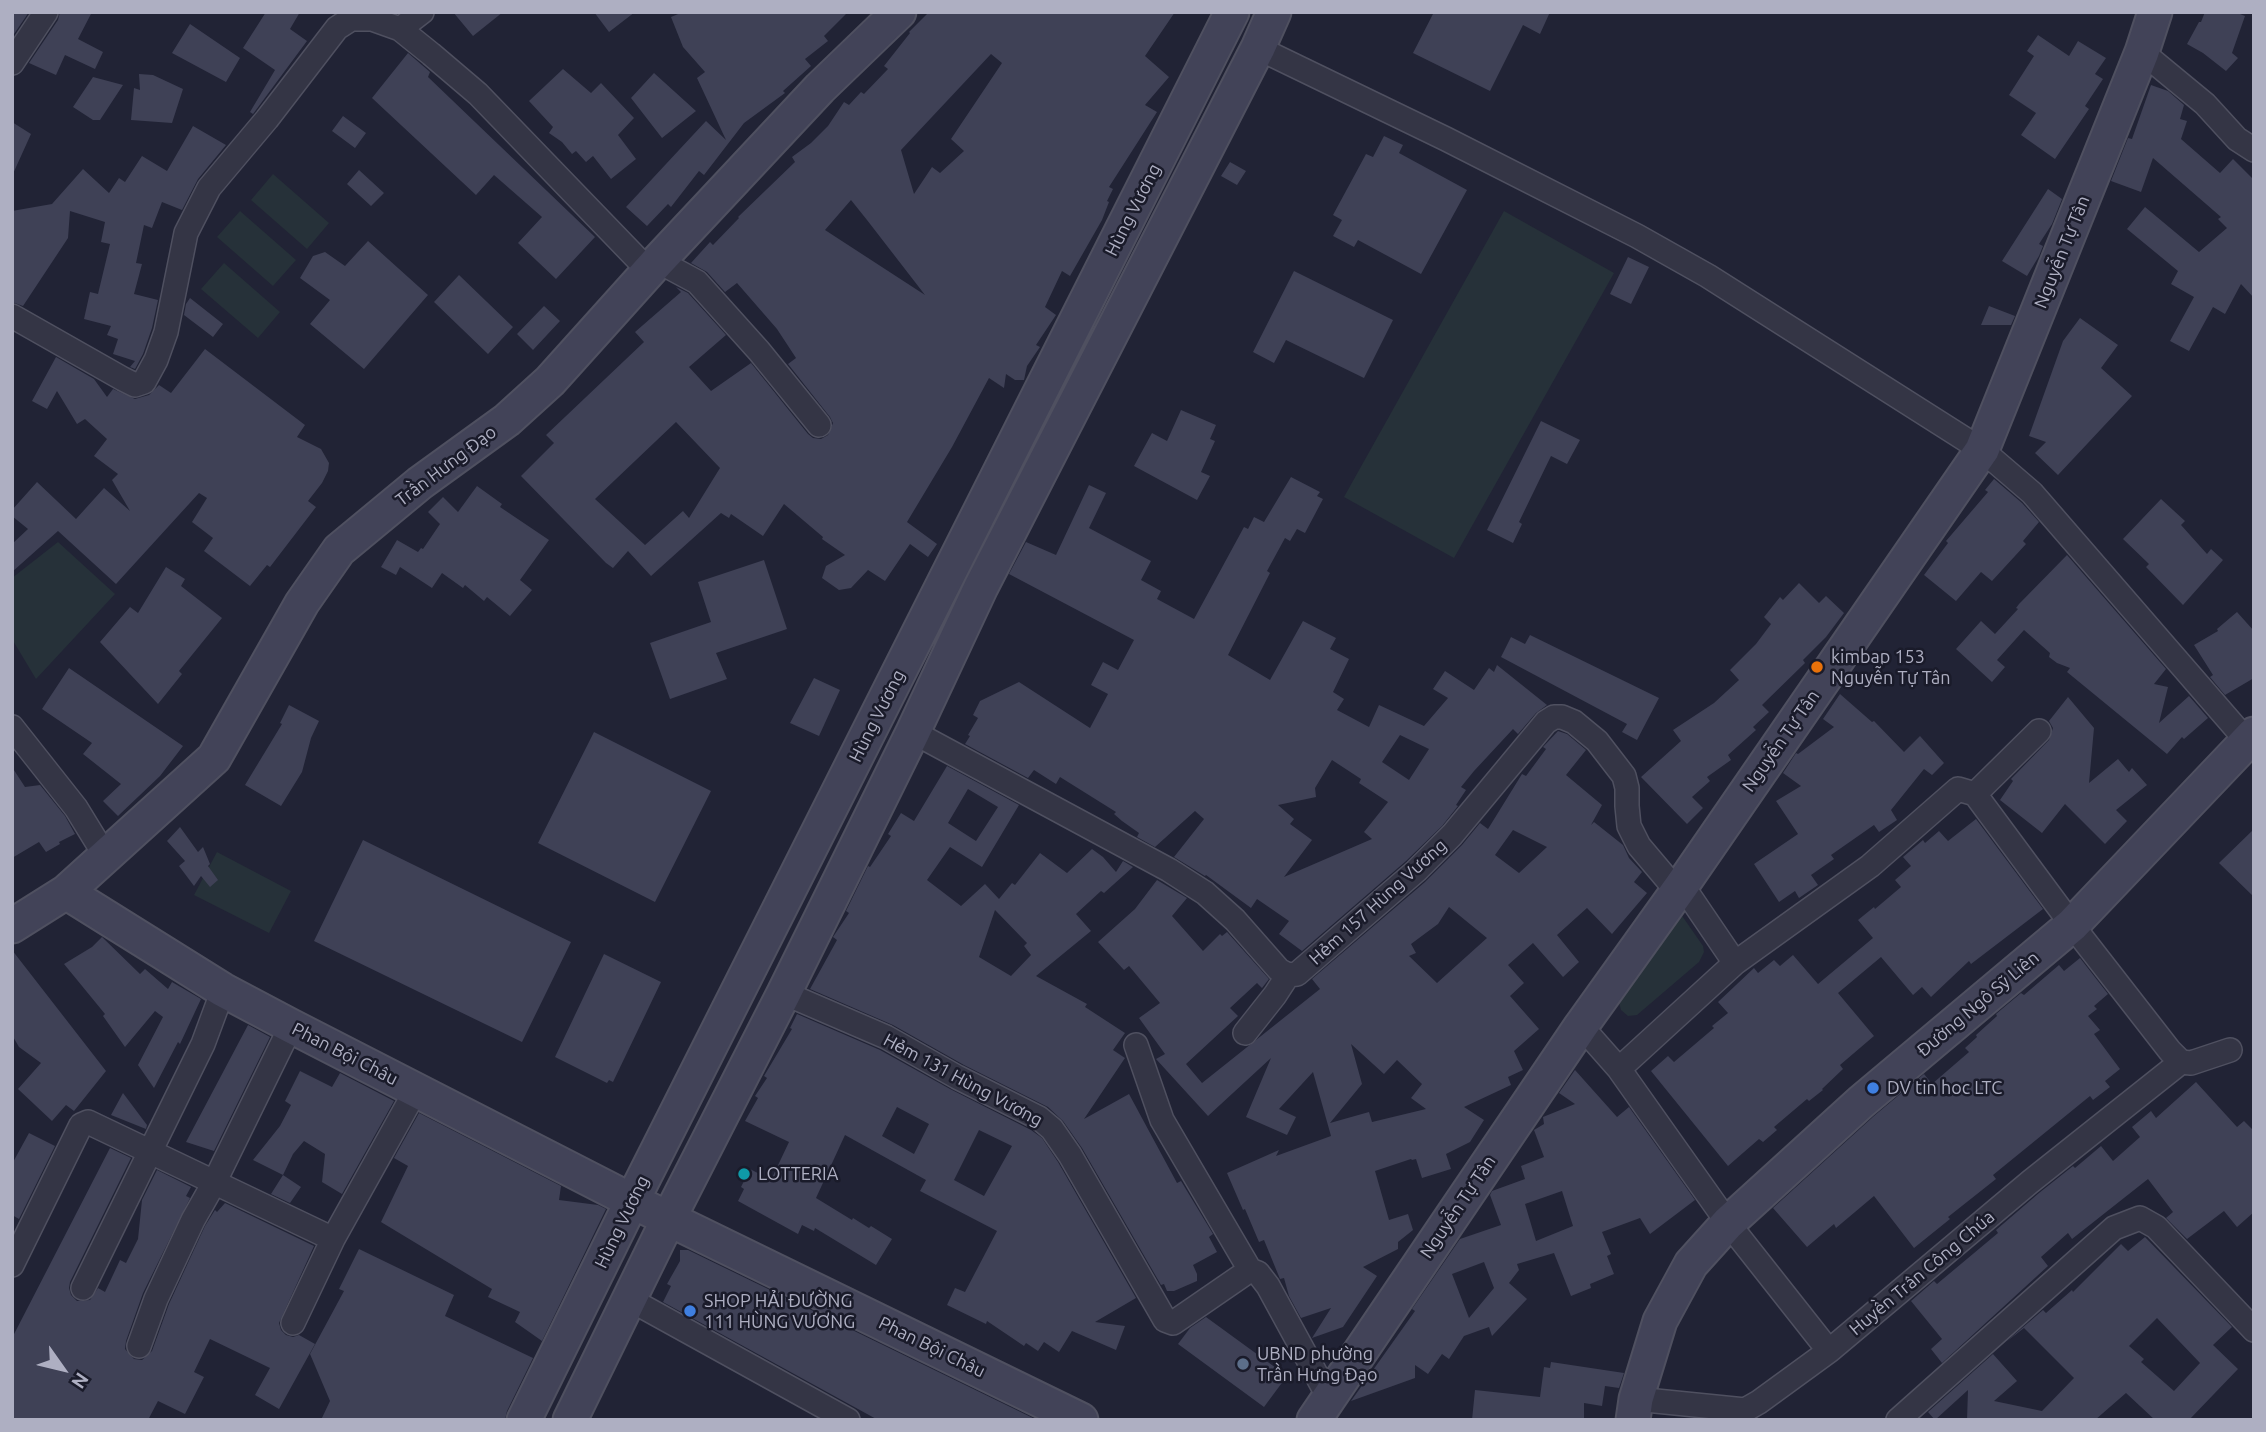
<!DOCTYPE html>
<html>
<head>
<meta charset="utf-8">
<style>
	body { margin:0 }
	#map { position:relative; width:2266px; height:1432px; overflow:hidden; background:#212335; font-family:Ubuntu,sans-serif }
	canvas { display:block }
	.frame { position:absolute; inset:0; border:14px solid #aeafc2; pointer-events:none }
	.north { position:absolute; left:28px; top:1334px; width:70px; height:70px; -webkit-text-stroke:5px #1a1b2a; paint-order:stroke; rotate:124deg; font-size:19px; font-weight:700; line-height:28px; text-align:center; color:#aeafc2 }
	.north::after { content:''; display:block; margin:auto; width:24px; height:32px; background:#aeafc2; clip-path:polygon(50% 0,100% 100%,50% 72%,0 100%) }
</style>
</head>
<body>
<div id="map">
<canvas width="2266" height="1432"></canvas>
<div class="frame"></div>
<div class="north">N</div>
</div>
<script>
const ctx = document.querySelector('canvas').getContext('2d');
ctx.lineJoin = 'round';
function paint(path, color) { ctx.fillStyle = color; ctx.fill(path, 'evenodd'); }
const shape = rows => new Path2D(rows.map(r => 'M' + r).join(''));
function trace(path, color, width, dash) { ctx.strokeStyle = color; ctx.lineWidth = width; ctx.lineCap = dash ? 'butt' : 'round'; ctx.setLineDash(dash || []); ctx.stroke(path); }
function label(font, color, halo, rows, align = 'center') {
  ctx.font = font + ' Ubuntu,sans-serif'; ctx.lineWidth = 5; ctx.setLineDash([]); ctx.textBaseline = 'middle'; ctx.strokeStyle = halo; ctx.fillStyle = color; for (const [text, x, y, turn = 0] of rows) {
    ctx.save(); ctx.translate(x, y); ctx.rotate((+turn || 0) * Math.PI / 180); ctx.textAlign = isNaN(turn) ? turn : align; if (halo) ctx.strokeText(text, 0, 0); ctx.fillText(text, 0, 0); ctx.restore();
  }
}
paint(shape([
	[273,174,329,223,307,249,251,200],
	[240,211,296,260,273,286,217,237],
	[1504,211,1614,273,1454,558,1344,497],
	[224,263,280,312,258,338,201,289],
	[58,542,115,594,36,679,12,639,12,578],
	[217,852,291,891,269,933,194,895],
	[1678,910,1703,946,1704,952,1699,962,1637,1015,1628,1016,1621,1010,1618,999]
]), '#263139');
paint(shape([
	[12,12,29,12,12,37],
	[60,12,92,12,78,39,103,52,95,69,65,55,56,75,29,63,58,20],
	[266,12,300,12,290,29,307,41,253,114,250,112,275,70,243,48],
	[453,12,503,12,473,36],
	[594,12,635,12,609,32],
	[683,12,848,12,824,36,828,41,805,59,811,66,783,91,785,93,744,123,704,175,699,171,671,207,668,204,647,226,626,207,706,121,726,140,697,78,705,72,683,47,671,17],
	[929,12,1175,12,1145,56,1169,77,1145,105,1157,112,1109,187,1113,189,1107,201,1109,202,1102,220,1070,276,1062,271,1045,307,1056,315,1036,345,1040,347,1027,366,1024,380,1015,380,1006,374,1004,388,989,378,952,447,907,522,937,544,928,557,910,544,885,581,868,570,851,588,839,590,822,578,826,566,845,555,822,539,823,537,784,504,763,536,731,514,729,518,721,513,651,576,628,551,613,568,606,563,521,476,554,443,546,435,644,342,635,332,681,292,676,287,688,293,726,335,689,367,711,391,751,363,808,434,813,438,821,439,828,435,833,423,830,417,788,364,796,358,777,329,737,283,725,292,707,272,691,263,710,242,713,245,739,218,738,217,795,162,792,157,811,143,828,126,844,102,849,105,861,92,864,94,888,69,884,66,910,33,909,32],
	[991,54,1002,63,951,139,964,151,940,173,932,167,914,194,901,150],
	[851,200,867,220,925,295,825,230],
	[676,422,720,468,689,518,683,511,645,545,595,499],
	[1434,12,1550,12,1540,34,1523,25,1490,91,1413,53],
	[2205,12,2235,12,2245,16,2232,53,2238,58,2226,71,2203,53,2187,44,2199,22,2201,22],
	[190,24,240,58,226,82,172,53],
	[2038,35,2069,56,2078,41,2106,58,2095,74,2103,79,2085,106,2089,109,2055,159,2021,135,2036,113,2009,95,2034,56,2027,51],
	[408,53,430,72,428,77,595,237,556,279,518,243,542,217,494,175,476,195,372,98],
	[563,69,591,93,601,83,634,118,618,135,636,159,611,179,593,156,586,162,576,151,572,154,562,142,549,133,553,127,529,101],
	[654,73,696,111,662,138,631,98],
	[139,74,153,75,183,89,172,123,131,120,134,88,140,90],
	[93,77,123,85,100,120,93,120,73,107],
	[2151,85,2168,91,2184,105,2180,119,2187,121,2181,139,2220,173,2233,159,2254,180,2254,298,2241,284,2225,314,2213,307,2189,351,2170,341,2194,297,2171,284,2178,271,2127,229,2145,207,2199,252,2227,228,2218,219,2221,217,2153,158,2141,192,2111,181,2128,138,2132,139],
	[343,116,366,133,355,148,332,131],
	[12,122,31,134,12,176],
	[193,126,226,145,198,179,182,210,162,202,152,228,144,225,136,263,142,264,134,294,158,300,152,328,143,354,135,369,130,367,135,361,113,354,118,339,107,335,111,326,84,319,90,292,98,294,110,244,101,242,105,222,70,211,68,238,23,306,12,302,12,211,52,204,83,169,109,193,119,178,125,182,142,156,167,171],
	[1384,136,1403,145,1399,153,1467,190,1421,274,1358,240,1354,247,1333,236,1342,220,1333,215,1366,154,1373,157],
	[1230,162,1246,171,1237,185,1221,176],
	[359,170,384,193,371,206,347,184],
	[2048,189,2062,199,2052,224,2039,244,2043,246,2039,256,2027,276,2002,261],
	[368,241,428,295,364,369,310,324,330,300,300,278,313,256,325,252,345,266],
	[1628,257,1649,267,1631,304,1610,294],
	[1294,271,1393,320,1364,378,1286,340,1274,363,1253,352],
	[459,275,513,327,488,354,434,302],
	[190,298,223,324,213,337,184,315,186,304],
	[544,306,560,321,533,350,517,334],
	[1989,306,2015,316,2011,325,1981,325],
	[2080,318,2118,345,2101,368,2132,396,2058,475,2035,453,2046,442,2029,436,2063,341],
	[205,349,305,425,297,437,321,449,329,463,328,471,322,483,308,501,316,507,270,567,267,565,250,586,204,551,213,538,192,522,207,498,199,493,116,584,58,531,12,572,12,544,28,529,12,516,12,510,37,482,76,519,104,488,130,511,112,480,118,474,94,456,107,439,85,419,77,424,57,391,47,409,32,401,56,357,94,379,107,397,113,389,135,399,149,395,159,385,171,393],
	[1181,410,1216,425,1210,439,1215,441,1201,472,1210,476,1197,500,1134,466,1152,433,1167,441],
	[1541,421,1580,440,1567,464,1551,456,1519,522,1522,524,1513,543,1487,530],
	[1291,477,1320,492,1317,496,1323,499,1305,533,1297,529,1290,541,1285,538,1267,571,1270,573,1228,655,1270,680,1303,621,1336,638,1330,649,1349,659,1333,692,1344,699,1337,710,1369,727,1379,705,1424,726,1448,698,1433,689,1445,671,1474,690,1489,668,1494,672,1497,665,1547,705,1536,713,1518,734,1513,729,1474,771,1461,787,1466,790,1456,805,1458,806,1442,826,1406,861,1302,951,1279,934,1289,921,1257,899,1251,908,1206,875,1205,876,1174,857,1204,819,1195,811,1155,847,1137,837,1139,833,1122,821,1114,814,1116,812,1060,777,1056,784,1034,770,1028,778,965,744,970,736,968,735,978,718,973,715,980,701,1019,682,1090,728,1108,694,1091,685,1103,662,1118,670,1134,640,1009,574,1026,542,1056,555,1089,485,1106,493,1089,528,1151,561,1141,580,1161,591,1157,599,1194,619,1244,527,1248,529,1254,517,1264,522],
	[1400,735,1429,749,1409,780,1382,762],
	[1332,760,1361,779,1359,783,1388,802,1364,832,1372,839,1284,877,1312,840,1290,824,1294,819,1278,805,1316,797,1315,788],
	[1994,479,2022,503,2039,522,2023,541,2026,544,1992,581,1981,572,1956,601,1924,575,1948,543,1946,541,1988,492,1985,490],
	[477,486,502,504,500,507,549,540,520,580,532,590,510,616,487,597,484,601,465,585,463,588,442,573,432,588,400,567,396,575,381,567,397,540,418,552,421,548,423,549,440,524,428,512,443,497,458,512],
	[2161,499,2185,521,2181,525,2207,554,2211,549,2223,560,2183,605,2146,567,2149,564,2123,539],
	[2067,555,2166,669,2154,684,2168,687,2159,723,2189,696,2208,718,2184,739,2182,737,2167,754,2067,672,2070,668,2057,663,2049,657,2050,653,2024,630,1997,660,2005,667,1992,682,1956,649,1981,621,1995,634,2018,609,2016,608,2019,604],
	[764,560,787,629,716,653,727,679,670,699,650,643,711,622,698,582],
	[166,567,185,579,181,586,222,618,179,671,182,674,158,704,100,642,130,607,138,613],
	[1799,583,1819,603,1826,596,1844,613,1826,637,1803,660,1805,663,1762,705,1769,712,1753,727,1756,730,1728,755,1731,760,1707,777,1710,781,1692,797,1703,808,1687,824,1641,777,1681,741,1673,730,1714,703,1739,680,1730,670,1756,644,1771,624,1764,617,1780,597,1783,600],
	[2237,612,2254,631,2254,678,2225,695,2210,677,2213,675,2194,645,2218,631,2217,629],
	[1530,635,1659,698,1637,740,1622,732,1627,724,1501,657,1511,637,1525,644],
	[69,668,183,746,160,776,118,816,103,801,121,784,83,754,92,743,42,709],
	[814,678,840,690,819,736,790,723],
	[1840,694,1872,722,1874,721,1904,752,1920,736,1944,763,1932,775,1924,769,1891,810,1897,820,1879,832,1874,825,1831,855,1834,859,1811,875,1818,885,1799,898,1795,891,1779,902,1754,864,1798,834,1776,801,1801,786,1783,773,1796,753,1798,754,1834,727,1823,719],
	[2068,697,2094,728,2089,783,2118,759,2129,772,2132,768,2147,785,2116,810,2127,821,2105,844,2065,804,2042,833,2000,800,2013,781,2011,779,2049,740,2053,728,2049,721],
	[289,705,319,721,311,738,302,772,281,806,245,785,282,724,280,723],
	[1558,731,1567,734,1586,750,1566,775,1602,805,1591,825,1594,822,1623,845,1629,858,1642,872,1634,882,1647,893,1612,934,1587,908,1557,935,1579,962,1563,977,1533,943,1508,965,1524,983,1510,996,1539,1029,1514,1051,1523,1070,1508,1077,1511,1085,1464,1107,1484,1120,1470,1142,1446,1154,1451,1169,1422,1178,1416,1159,1412,1160,1411,1159,1375,1171,1389,1220,1408,1214,1413,1230,1398,1242,1398,1249,1363,1267,1377,1276,1343,1327,1312,1338,1331,1308,1301,1318,1289,1296,1284,1278,1280,1279,1264,1240,1259,1242,1245,1209,1243,1210,1227,1173,1279,1150,1276,1156,1331,1136,1313,1072,1279,1109,1296,1117,1287,1135,1246,1117,1271,1058,1208,1116,1156,1059,1165,1054,1139,1018,1160,1003,1129,966,1124,970,1098,942,1135,909,1157,880,1187,898,1172,916,1203,951,1220,934,1222,936,1227,932,1269,979,1262,988,1257,983,1230,1008,1238,1016,1186,1064,1202,1083,1320,989,1312,979,1425,882,1462,845,1480,823,1488,829,1522,774,1526,776,1546,749,1543,747],
	[1513,830,1547,847,1519,873,1495,855],
	[1449,907,1487,938,1437,983,1409,956,1416,953,1411,944,1438,924],
	[1351,1044,1384,1074,1397,1060,1422,1084,1411,1098,1426,1109,1372,1122,1369,1112,1330,1123,1362,1084],
	[594,732,711,791,655,902,538,843],
	[947,766,1019,805,982,867,950,847,927,880,961,906,985,884,999,899,1012,883,1015,885,1040,853,1067,873,1092,849,1103,857,1116,872,1123,861,1133,867,1104,893,1101,891,1076,914,1091,931,1036,976,1087,1004,1085,1007,1125,1033,1113,1050,1125,1058,1084,1119,1129,1094,1177,1183,1181,1181,1213,1234,1209,1237,1217,1252,1193,1265,1197,1274,1197,1281,1174,1291,1167,1291,1164,1284,1161,1285,1082,1148,1063,1121,1048,1107,964,1065,893,1025,810,989,837,940,833,937,849,913,846,911,868,866,870,867,891,836,888,834,901,813,914,821],
	[968,789,998,807,976,841,948,823],
	[995,910,1027,943,1024,946,1031,955,1011,976,979,957],
	[12,767,25,787,40,785,65,816,75,834,59,842,60,844,46,852,39,842,12,858],
	[1976,819,2043,909,1971,964,1969,961,1931,997,1922,987,1913,995,1881,957,1838,993,1874,1036,1840,1065,1843,1069,1822,1089,1823,1090,1809,1101,1807,1099,1774,1127,1777,1130,1763,1142,1759,1139,1728,1166,1651,1071,1668,1056,1674,1062,1714,1028,1712,1026,1728,1013,1718,1002,1754,968,1758,973,1774,960,1780,966,1793,955,1818,984,1873,938,1858,920,1874,907,1875,909,1901,887,1895,880,1911,866,1903,857,1923,840,1925,843,1939,831,1948,841],
	[180,827,198,852,203,847,210,864,208,866,218,880,210,887,201,876,194,886,179,866,185,861,167,841],
	[2254,829,2254,897,2219,863],
	[363,840,571,942,522,1042,314,941],
	[102,937,140,974,145,969,168,989,172,982,201,999,180,1044,178,1042,154,1088,138,1065,163,1017,155,1011,125,1047,103,1016,105,1014,64,964,92,947],
	[12,950,106,1071,74,1111,66,1105,52,1121,18,1089,41,1063,19,1047,12,1035],
	[604,954,661,982,613,1082,609,1080,607,1083,555,1057],
	[2080,958,2108,994,2094,1006,2097,1009,2088,1016,2100,1030,2094,1034,2120,1069,2105,1081,2110,1087,2093,1100,2090,1096,1993,1175,1996,1179,1948,1217,1950,1219,1914,1248,1874,1196,1836,1228,1834,1224,1807,1247,1773,1208,1874,1116,1924,1074,1932,1084,1969,1052,1965,1048,1977,1037,1976,1035,1997,1016,1996,1014,2021,993,2024,995,2059,965,2064,971],
	[797,1014,880,1050,950,1089,1031,1130,1042,1138,1058,1162,1136,1298,1095,1322,1125,1326,1116,1350,1072,1331,1059,1352,1044,1342,1038,1351,1026,1343,1024,1346,987,1321,986,1324,947,1305,955,1288,965,1292,997,1231,920,1191,926,1180,845,1135,816,1198,852,1220,853,1218,869,1228,871,1226,892,1239,876,1265,815,1228,814,1231,802,1225,798,1234,738,1201,744,1189,741,1187,750,1169,771,1180,789,1142,745,1121,758,1098,755,1096,767,1078,764,1076,792,1029,790,1028],
	[897,1107,929,1124,914,1154,882,1136],
	[979,1130,1012,1146,984,1196,954,1180],
	[248,1025,270,1037,214,1151,186,1142],
	[1575,1070,1617,1117,1629,1107,1695,1200,1650,1234,1640,1218,1602,1232,1611,1254,1607,1256,1614,1274,1590,1284,1591,1288,1571,1296,1554,1253,1517,1264,1519,1270,1509,1283,1527,1299,1492,1336,1489,1327,1464,1336,1449,1359,1442,1354,1428,1374,1415,1365,1415,1378,1351,1401,1415,1311,1412,1309,1460,1239,1501,1225,1490,1195,1492,1191,1525,1179,1521,1166,1544,1157,1534,1130,1544,1124,1543,1117,1575,1104,1559,1093],
	[1562,1191,1573,1226,1536,1241,1525,1204],
	[1484,1262,1494,1288,1469,1318,1452,1274],
	[300,1071,332,1087,340,1073,394,1101,342,1194,322,1182,325,1154,304,1141,293,1154,283,1175,253,1160,280,1126,291,1105,285,1101],
	[2196,1082,2237,1127,2244,1121,2254,1131,2254,1212,2237,1227,2224,1211,2187,1239,2166,1218,2173,1212,2148,1179,2072,1239,2068,1233,2041,1257,2048,1266,1942,1363,1931,1349,1942,1339,1911,1301,1934,1281,1937,1284,1998,1233,1996,1230,2039,1193,2073,1166,2075,1168,2101,1146,2113,1161,2140,1137,2132,1127,2151,1111,2156,1118],
	[123,1093,147,1125,146,1129,111,1115],
	[419,1113,561,1186,559,1200,598,1205,606,1209,542,1341,515,1322,520,1312,488,1297,492,1289,381,1222,408,1166,394,1158],
	[29,1133,55,1146,19,1219,12,1215,12,1164],
	[110,1148,131,1158,70,1282,69,1288,71,1295,77,1301,90,1300,98,1288,105,1292,120,1260,126,1263,138,1239,142,1200,157,1170,191,1187,186,1196,190,1198,143,1293,126,1341,125,1349,134,1359,142,1360,152,1351,169,1304,205,1226,215,1210,217,1212,225,1203,314,1246,279,1323,281,1330,286,1335,293,1337,299,1335,315,1344,279,1409,255,1395,270,1368,210,1339,194,1372,204,1377,185,1414,158,1401,148,1420,12,1420,12,1338],
	[283,1175,301,1187,290,1203,271,1194],
	[2145,1237,2232,1327,2213,1345,2238,1369,2189,1420,2155,1420,2126,1393,2095,1420,1967,1420,1968,1390,1935,1420,1928,1412,1993,1354,2017,1381,1994,1401,2042,1411,2074,1378,2024,1328,2006,1342,2043,1310,2046,1313,2072,1290,2073,1292,2121,1244,2128,1251],
	[2157,1318,2200,1363,2174,1391,2141,1362,2144,1359,2129,1346],
	[359,1249,454,1295,445,1316,533,1358,507,1411,505,1420,321,1420,330,1401,310,1354,344,1291,339,1289],
	[680,1250,688,1250,1037,1420,878,1420,663,1302,671,1286,667,1284,680,1261],
	[1206,1317,1287,1376,1264,1407,1178,1344,1190,1328],
	[1551,1362,1624,1373,1619,1388,1605,1386,1602,1406,1584,1403,1584,1420,1472,1420,1475,1390,1540,1397,1544,1367,1550,1368]
]), '#3f4156');
const street = shape([
	[400,29,422,12],
	[1258,48,1446,139,1637,236,1708,276,1982,450,2032,493,2247,741],
	[2142,52,2205,104,2237,139,2254,150],
	[12,63,46,12],
	[658,261,697,282,759,351,819,425],
	[12,316,123,379,135,385,144,382,156,360,166,332,186,233,209,188,267,119,337,28,351,19,372,19,400,29,431,54,478,94,649,271],
	[12,727,76,808,106,857],
	[913,732,1169,870,1205,893,1235,920,1279,970,1288,975,1297,974,1416,871,1452,835,1546,722,1554,717,1562,717,1574,722,1597,741,1624,776,1627,788,1627,806,1629,826,1639,846,1677,891],
	[1975,794,2039,731],
	[1682,885,1735,963],
	[784,993,886,1037,957,1077,1039,1118,1052,1129,1070,1155,1165,1320,1173,1323,1250,1270],
	[1581,1026,1619,1069,1728,1223,1829,1351],
	[1245,1033,1275,995,1288,975],
	[1136,1045,1162,1120,1250,1270,1258,1273,1268,1286,1328,1396],
	[1619,1069,1735,963,1870,866,1958,789,1975,794,2072,925,2170,1051,2181,1062,2191,1063,2230,1050],
	[12,1265,81,1125,88,1122,333,1239],
	[83,1288,203,1044,223,990],
	[629,1299,848,1420],
	[293,1323,333,1239,416,1090],
	[139,1346,156,1299,193,1220,214,1183,291,1026],
	[1636,1399,1745,1410,1759,1402,1829,1351,2030,1182,2181,1062],
	[1898,1420,2114,1228,2140,1218,2156,1227,2254,1330]
]);
const secondary = shape([
	[66,892,223,990,291,1026,632,1201,1081,1420],
	[12,926,66,892,214,758,302,603,339,550,420,483,507,420,550,381,658,261,820,88,899,12],
	[524,1420,632,1201,1232,12],
	[570,1420,669,1218,784,993,913,732,981,587,1258,48,1274,12],
	[1314,1420,1581,1026,1682,885,1982,450,2142,52,2155,12],
	[1633,1420,1636,1399,1660,1321,1691,1264,1728,1223,1861,1102,2072,925,2254,734]
]);
trace(street, '#4f5060', 26);
trace(secondary, '#4f5060', 37);
trace(street, '#343545', 23);
trace(secondary, '#424358', 33);
for (const [x, y, r, color] of [
	[1817,667,7,"#e8710a"],
	[1873,1088,7,"#3f7fe0"],
	[744,1174,7,"#0f9aa8"],
	[690,1311,7,"#3f7fe0"],
	[1243,1364,7,"#5c6f8a"]
]) { const dot = new Path2D(); dot.arc(x, y, r, 0, 2 * Math.PI); ctx.fillStyle = color; ctx.fill(dot); trace(dot, '#1a1b2a', 2.5); }
label('18px', '#aeafc2', '#1a1b2a', [
	["Hùng Vương",1133,210,-63],
	["Nguyễn Tự Tân",2062,252,-68],
	["Trần Hưng Đạo",446,466,-37],
	["Hùng Vương",877,716,-63],
	["Nguyễn Tự Tân",1781,741,-55],
	["Hẻm 157 Hùng Vương",1378,902,-42],
	["Đường Ngô Sỹ Liên",1978,1004,-40],
	["Phan Bội Châu",345,1054,27],
	["Hẻm 131 Hùng Vương",963,1080,28],
	["Nguyễn Tự Tân",1458,1207,-56],
	["Hùng Vương",622,1222,-64],
	["Huyền Trân Công Chúa",1922,1273,-40],
	["Phan Bội Châu",932,1347,26]
]);
label('18px', '#aeafc2', '#1a1b2a', [
	["kimbap 153",1831,657],
	["Nguyễn Tự Tân",1831,678],
	["DV tin hoc LTC",1887,1088],
	["LOTTERIA",758,1174],
	["SHOP HẢI ĐƯỜNG",704,1301],
	["111 HÙNG VƯƠNG",704,1322],
	["UBND phường",1257,1354],
	["Trần Hưng Đạo",1257,1375]
], 'left');
</script>
</body>
</html>
